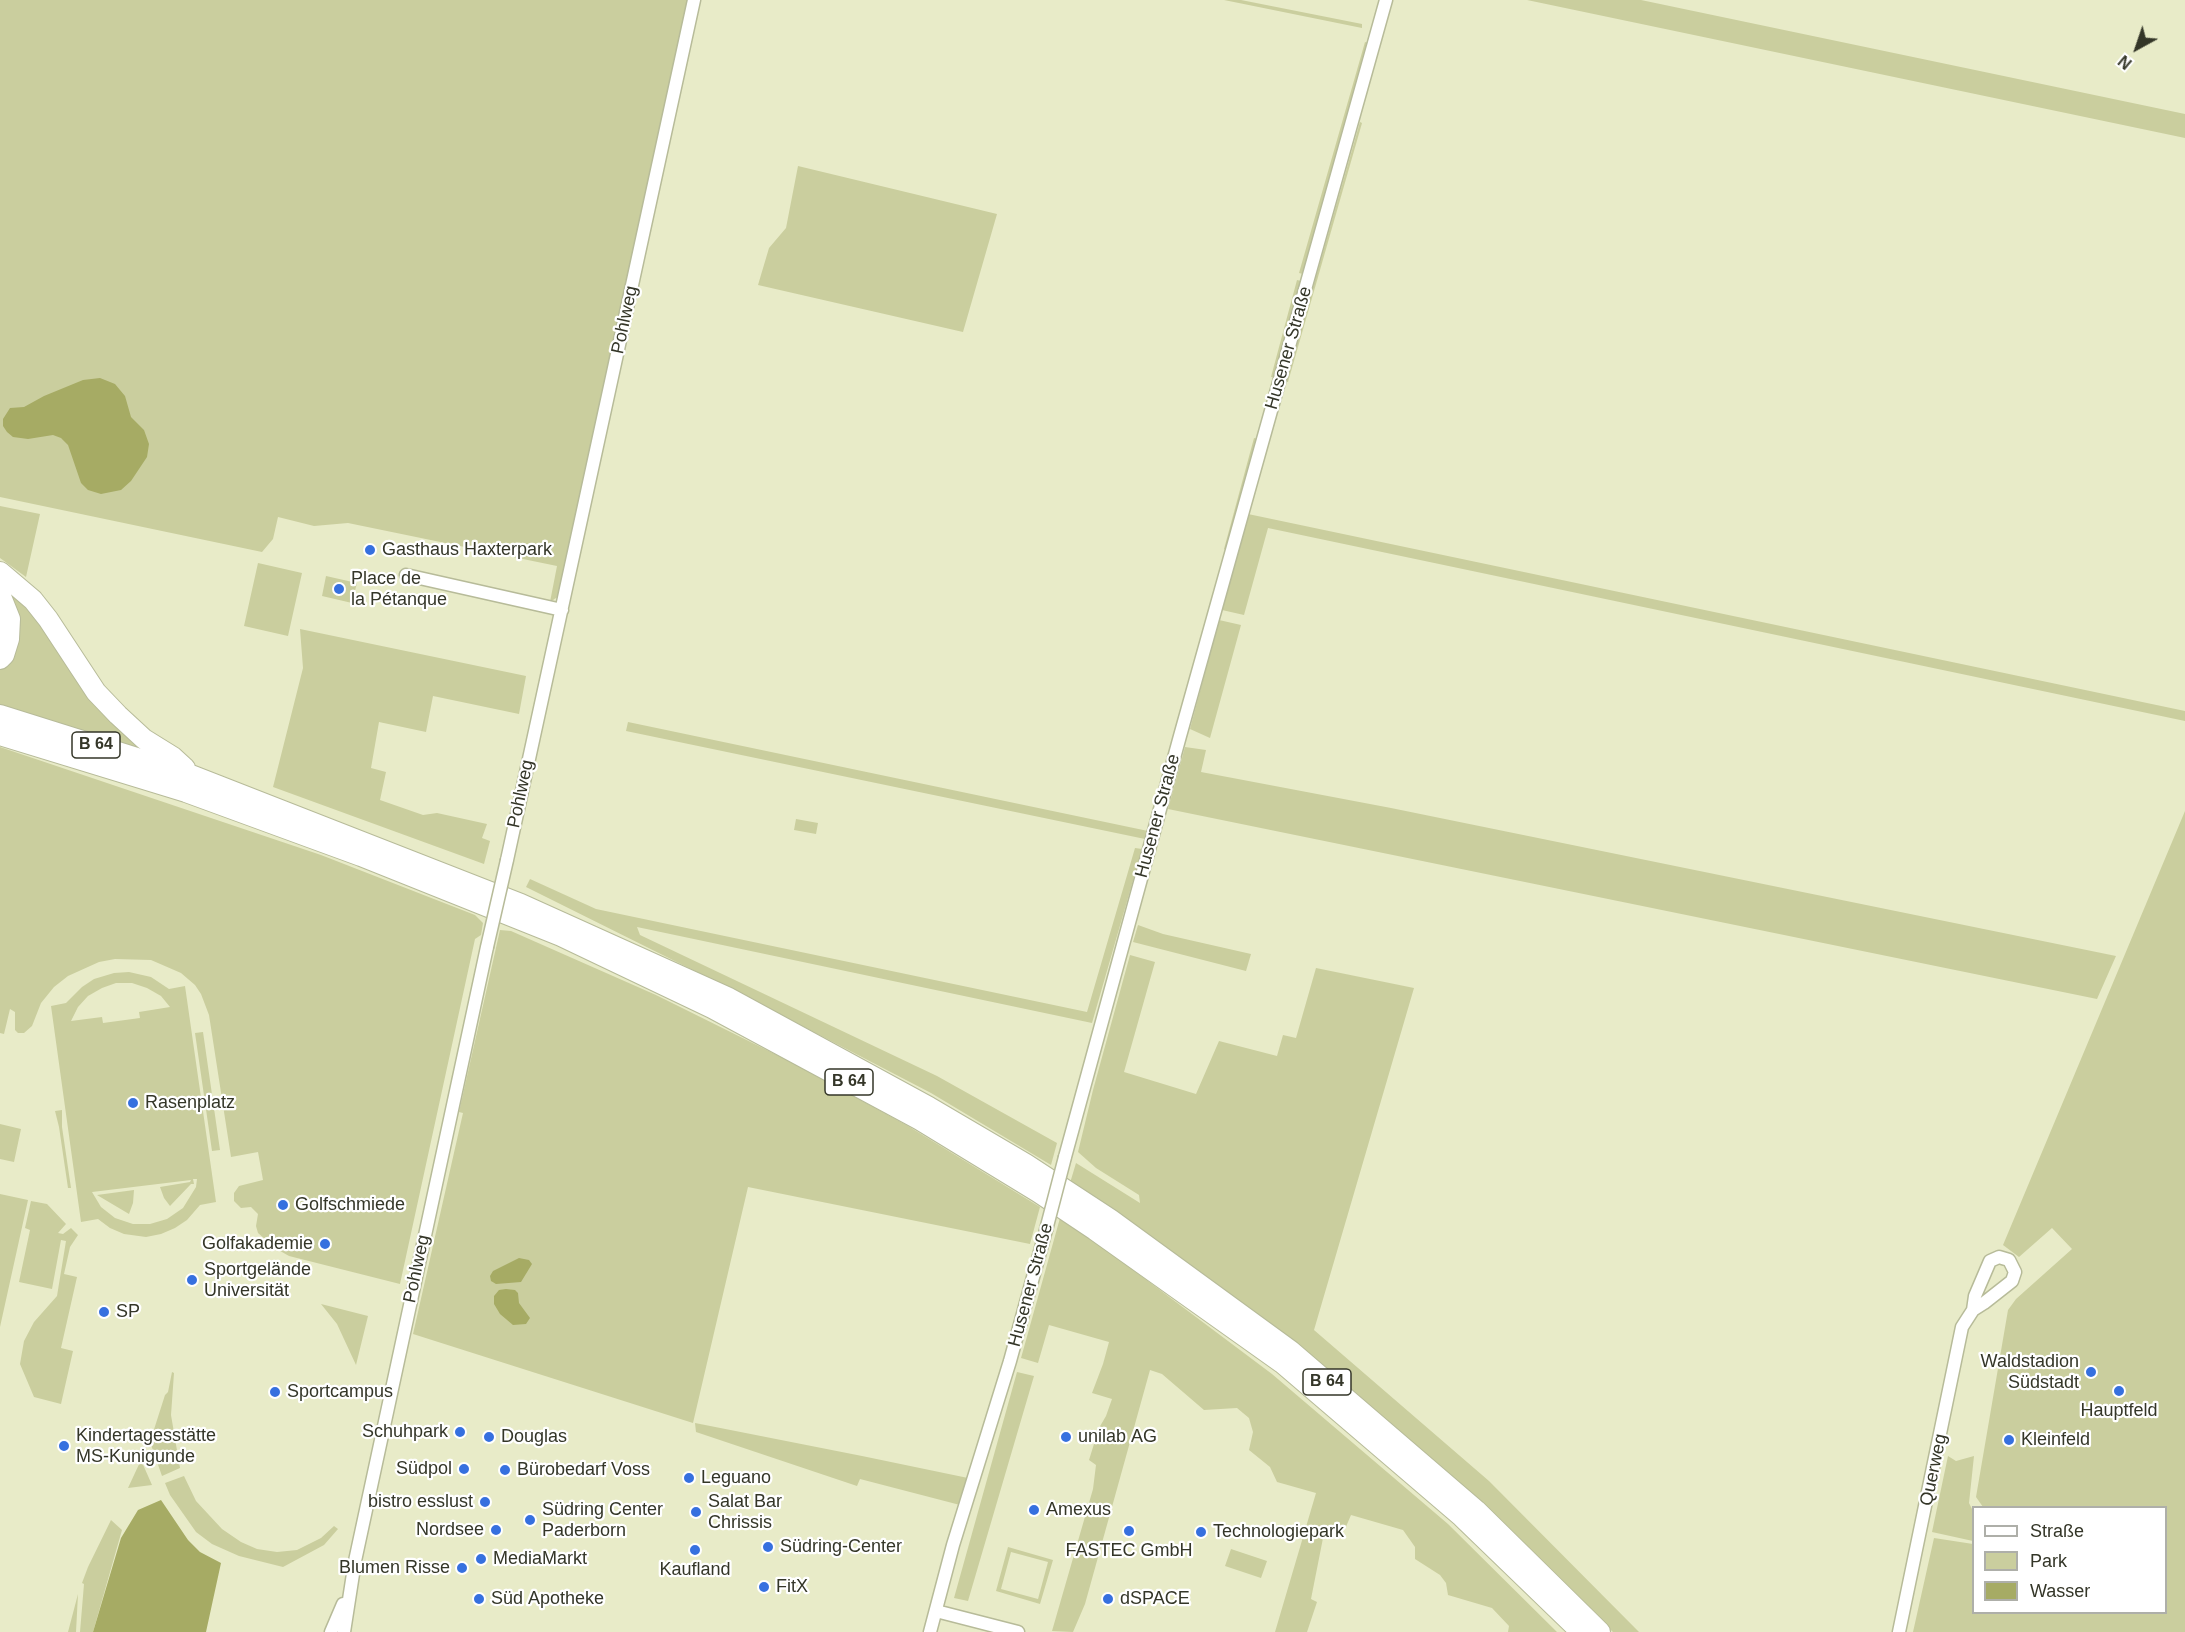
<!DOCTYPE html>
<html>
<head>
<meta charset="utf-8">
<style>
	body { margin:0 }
	#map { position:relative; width:2185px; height:1632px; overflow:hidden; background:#e8ebc8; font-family:Arial,sans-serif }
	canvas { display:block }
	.legend { position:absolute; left:1972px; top:1506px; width:195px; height:108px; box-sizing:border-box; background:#fff; border:2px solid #aeafa9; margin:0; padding:8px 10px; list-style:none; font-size:18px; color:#343628 }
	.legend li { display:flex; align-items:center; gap:12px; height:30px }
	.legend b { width:30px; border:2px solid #aeafa9 }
	.north { position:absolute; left:2107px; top:18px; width:60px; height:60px; -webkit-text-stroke:4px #fff; paint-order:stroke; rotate:220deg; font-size:16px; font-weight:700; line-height:24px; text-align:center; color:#343628 }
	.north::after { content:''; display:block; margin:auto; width:21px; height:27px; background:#343628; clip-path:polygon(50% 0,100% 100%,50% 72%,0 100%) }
</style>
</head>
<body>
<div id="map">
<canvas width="2185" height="1632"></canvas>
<ul class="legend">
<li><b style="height:8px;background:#fff"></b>Straße</li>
<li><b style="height:16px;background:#cace9e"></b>Park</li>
<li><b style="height:16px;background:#a6ab64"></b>Wasser</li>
</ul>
<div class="north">N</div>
</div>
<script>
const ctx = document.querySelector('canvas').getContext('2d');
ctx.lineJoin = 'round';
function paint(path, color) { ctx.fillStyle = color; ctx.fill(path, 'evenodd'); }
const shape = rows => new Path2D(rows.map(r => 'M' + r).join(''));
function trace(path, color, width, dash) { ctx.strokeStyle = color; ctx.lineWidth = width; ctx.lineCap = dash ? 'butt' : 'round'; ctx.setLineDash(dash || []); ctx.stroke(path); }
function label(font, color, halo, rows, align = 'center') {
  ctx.font = font + ' Arial,sans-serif'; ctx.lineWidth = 4.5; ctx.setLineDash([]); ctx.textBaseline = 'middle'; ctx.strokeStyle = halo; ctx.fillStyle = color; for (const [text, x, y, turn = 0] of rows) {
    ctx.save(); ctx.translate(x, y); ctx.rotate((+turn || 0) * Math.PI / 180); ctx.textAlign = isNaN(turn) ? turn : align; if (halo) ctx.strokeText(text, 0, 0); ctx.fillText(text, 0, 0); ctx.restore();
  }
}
paint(shape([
	[0,0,688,0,559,596,550,602,557,566,348,523,314,526,278,517,273,539,262,552,0,497],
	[1224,0,1241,0,1362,24,1362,28],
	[1527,0,1641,0,2185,114,2185,138],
	[1365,42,1368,43,1303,274,1299,273],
	[1360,122,1362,123,1288,382,1286,382],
	[798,166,997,214,963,332,758,285,769,248,786,228],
	[1297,280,1301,281,1275,377,1271,377],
	[1254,438,1258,439,1227,550,1224,549],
	[0,506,40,514,26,577,0,558],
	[1248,514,2185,711,2185,721,1268,528,1244,615,1222,610],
	[258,563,302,573,288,636,244,626],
	[326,576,357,583,352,603,322,596],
	[0,585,16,592,165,762,0,709,0,665,6,659],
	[1219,620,1241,625,1210,738,1190,729],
	[300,629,526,676,519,714,433,696,426,732,379,722,371,768,386,772,380,800,423,815,437,813,487,824,482,838,490,841,484,864,273,787,303,668],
	[628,722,1148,831,1145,839,626,731],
	[0,747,321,855,475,915,483,923,481,935,475,939,400,1284,289,1256,275,1248,258,1233,256,1226,258,1214,251,1207,241,1208,234,1201,234,1193,239,1186,263,1180,258,1152,231,1157,209,1015,201,994,195,985,181,973,151,960,115,959,99,962,68,976,54,987,41,1003,32,1026,24,1033,18,1033,15,1030,15,1012,10,1009,4,1034,0,1033],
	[1185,747,1206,750,1201,772,1391,808,2116,956,2097,999,1168,809],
	[2185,811,2185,1632,1913,1632,1934,1538,1973,1544,1974,1612,2166,1612,2166,1508,1983,1507,1976,1497,2008,1310,2016,1299,2072,1249,2052,1228,2019,1257,2003,1245],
	[796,819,818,823,816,834,794,830],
	[1135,848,1142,849,1092,1023,637,927,640,935,937,1076,1057,1143,1051,1165,931,1093,731,989,526,887,530,879,596,909,1087,1012],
	[1138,925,1163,934,1251,954,1246,971,1133,942],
	[500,930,511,931,656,995,797,1065,908,1126,1040,1207,1030,1244,748,1187,693,1423,413,1334,463,1113,459,1112],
	[1130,955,1155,962,1124,1072,1196,1094,1219,1041,1277,1056,1283,1035,1296,1038,1316,968,1414,988,1314,1330,1489,1481,1639,1632,1613,1632,1480,1505,1070,1183,1076,1163,1140,1203,1139,1195,1096,1168,1078,1152,1093,1090],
	[129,972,151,977,169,989,185,986,216,1202,200,1205,187,1220,175,1228,161,1234,146,1237,124,1234,110,1228,98,1219,81,1222,51,1006,66,1003,82,987,94,979,114,973],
	[116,983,132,983,147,988,161,996,170,1007,139,1012,140,1018,103,1023,102,1017,71,1021,78,1007,88,996,102,988],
	[193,1179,197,1179,196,1187,183,1208,167,1219,150,1224,133,1224,115,1218,101,1207,92,1192,191,1180,190,1182,160,1187,164,1198,170,1206,191,1184,194,1184],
	[203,1032,220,1150,212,1151,195,1033],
	[62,1110,62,1127,71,1188,68,1188,59,1127,55,1111],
	[0,1124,21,1129,14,1162,0,1159],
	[134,1190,133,1203,129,1214,97,1195],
	[0,1194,28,1200,0,1327],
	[31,1201,47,1204,66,1224,58,1233,63,1234,71,1228,78,1235,70,1247,64,1274,77,1277,61,1348,73,1351,61,1404,34,1397,20,1364,24,1341,34,1322,57,1296,66,1241,61,1240,52,1289,19,1282,30,1230,25,1228],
	[1060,1218,1096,1242,1272,1374,1448,1524,1557,1632,1508,1632,1509,1626,1492,1608,1448,1595,1446,1583,1440,1575,1415,1559,1415,1547,1403,1530,1351,1515,1345,1529,1325,1528,1311,1599,1317,1602,1307,1632,1275,1632,1316,1493,1277,1482,1270,1467,1249,1450,1253,1432,1249,1418,1237,1408,1204,1410,1162,1374,1150,1370,1085,1604,1073,1632,1052,1631,1093,1489,1096,1465,1089,1460,1099,1428,1106,1416,1112,1399,1092,1393,1103,1364,1109,1342,1049,1325,1038,1363,1021,1358],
	[321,1304,368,1316,356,1365,337,1324],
	[172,1372,174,1373,171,1415,180,1468,162,1476,150,1442,165,1395,168,1392],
	[1017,1372,1034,1376,968,1601,954,1598],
	[695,1423,862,1456,968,1478,960,1505,860,1479,857,1486,696,1432],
	[1948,1456,1956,1461,1974,1456,1969,1503,1973,1511,1973,1541,1932,1532],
	[141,1460,152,1485,128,1488],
	[184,1476,196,1501,222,1529,241,1542,257,1549,277,1552,297,1550,321,1538,334,1526,338,1529,324,1545,283,1567,239,1556,212,1544,196,1532,170,1495,165,1483],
	[111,1520,122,1530,93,1632,80,1632,84,1584,82,1583,88,1567],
	[1008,1547,1053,1560,1040,1604,996,1591],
	[1011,1552,1048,1562,1038,1599,1001,1589],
	[1231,1549,1267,1561,1261,1578,1225,1566],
	[78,1594,76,1632,68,1632]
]), '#cace9e');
paint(shape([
	[100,378,115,384,125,396,131,417,144,430,149,444,147,457,131,481,121,490,101,494,88,490,81,483,68,445,61,438,53,435,28,439,13,437,7,432,3,426,3,419,10,408,24,407,44,396,83,380],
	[519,1258,529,1260,532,1264,521,1282,496,1284,491,1281,490,1276,493,1271],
	[506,1289,515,1290,518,1293,519,1303,530,1318,526,1324,513,1325,500,1314,494,1304,494,1296,499,1290],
	[161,1500,188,1540,200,1552,221,1563,206,1632,93,1632,121,1538,138,1510]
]), '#a6ab64');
const minor = shape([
	[406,575,562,610],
	[507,860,694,0],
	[1065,1157,1180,736,1386,0],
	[936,1611,1018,1632],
	[331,1632,343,1604],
	[344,1632,355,1561,487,947],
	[930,1632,953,1545,1010,1361,1046,1230],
	[1899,1632,1962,1327,1973,1310,1984,1303,2012,1281,2015,1272,2009,1260,1999,1257,1990,1261,1975,1296,1973,1310]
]);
const trunk = shape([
	[0,572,33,600,48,619,96,692,118,715,144,739,173,757,185,768],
	[0,594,10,619,9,639,4,655,0,659],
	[0,715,191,775,521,904,727,997,929,1107,1026,1164,1110,1219,1291,1351,1476,1510,1600,1632],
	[0,735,186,792,361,856,561,936,712,1008,920,1120,1038,1192,1095,1230,1282,1363,1462,1517,1581,1632]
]);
trace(minor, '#b7bb99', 15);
trace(trunk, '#b7bb99', 22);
trace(minor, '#fff', 12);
trace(trunk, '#fff', 20);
const minorBridge = shape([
	[487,947,507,860],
	[1046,1230,1065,1157]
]);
trace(minorBridge, '#b7bb99', 15, []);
trace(minorBridge, '#fff', 12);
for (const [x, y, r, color] of [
	[370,550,6,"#3670df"],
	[339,589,6,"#3670df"],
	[133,1103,6,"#3670df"],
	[283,1205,6,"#3670df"],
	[325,1244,6,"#3670df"],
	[192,1280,6,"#3670df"],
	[104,1312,6,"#3670df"],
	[2091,1372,6,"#3670df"],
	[2119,1391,6,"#3670df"],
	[275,1392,6,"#3670df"],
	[460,1432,6,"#3670df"],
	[489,1437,6,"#3670df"],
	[1066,1437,6,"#3670df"],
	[2009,1440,6,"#3670df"],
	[64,1446,6,"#3670df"],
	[464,1469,6,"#3670df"],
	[505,1470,6,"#3670df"],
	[689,1478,6,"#3670df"],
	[485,1502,6,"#3670df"],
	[1034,1510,6,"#3670df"],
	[696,1512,6,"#3670df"],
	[530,1520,6,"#3670df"],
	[496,1530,6,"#3670df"],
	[1129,1531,6,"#3670df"],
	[1201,1532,6,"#3670df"],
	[768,1547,6,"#3670df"],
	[695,1550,6,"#3670df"],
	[481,1559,6,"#3670df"],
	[462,1568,6,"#3670df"],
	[764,1587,6,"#3670df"],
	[479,1599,6,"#3670df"],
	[1108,1599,6,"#3670df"]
]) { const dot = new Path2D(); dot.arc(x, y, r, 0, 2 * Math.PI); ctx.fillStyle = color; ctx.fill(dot); trace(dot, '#fff', 2); }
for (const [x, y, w] of [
	[96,745,48],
	[849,1082,48],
	[1327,1382,48]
]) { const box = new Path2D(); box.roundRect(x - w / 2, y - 13, w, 26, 4.5); ctx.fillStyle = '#fff'; ctx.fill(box); trace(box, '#343628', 1.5); }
label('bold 16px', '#343628', null, [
	["B 64",96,745],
	["B 64",849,1082],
	["B 64",1327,1382]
]);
label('18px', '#343628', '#fff', [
	["Pohlweg",625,320,-78],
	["Husener Straße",1289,348,-74],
	["Pohlweg",521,794,-78],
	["Husener Straße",1158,816,-75],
	["Pohlweg",417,1269,-78],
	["Husener Straße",1031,1285,-75],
	["Querweg",1934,1470,-78]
]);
label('18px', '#343628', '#fff', [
	["Gasthaus Haxterpark",382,550],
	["Place de",351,579],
	["la Pétanque",351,600],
	["Rasenplatz",145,1103],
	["Golfschmiede",295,1205],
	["Golfakademie",313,1244,"right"],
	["Sportgelände",204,1270],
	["Universität",204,1291],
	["SP",116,1312],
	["Waldstadion",2079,1362,"right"],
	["Südstadt",2079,1383,"right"],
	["Sportcampus",287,1392],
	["Hauptfeld",2119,1411,"center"],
	["Schuhpark",448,1432,"right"],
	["Kindertagesstätte",76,1436],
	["MS-Kunigunde",76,1457],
	["Douglas",501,1437],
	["unilab AG",1078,1437],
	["Kleinfeld",2021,1440],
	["Südpol",452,1469,"right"],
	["Bürobedarf Voss",517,1470],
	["Leguano",701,1478],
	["bistro esslust",473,1502,"right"],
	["Salat Bar",708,1502],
	["Chrissis",708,1523],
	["Südring Center",542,1510],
	["Paderborn",542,1531],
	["Amexus",1046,1510],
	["Nordsee",484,1530,"right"],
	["Technologiepark",1213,1532],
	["Südring-Center",780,1547],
	["FASTEC GmbH",1129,1551,"center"],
	["MediaMarkt",493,1559],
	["Blumen Risse",450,1568,"right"],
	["Kaufland",695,1570,"center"],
	["FitX",776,1587],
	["Süd Apotheke",491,1599],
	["dSPACE",1120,1599]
], 'left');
</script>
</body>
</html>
